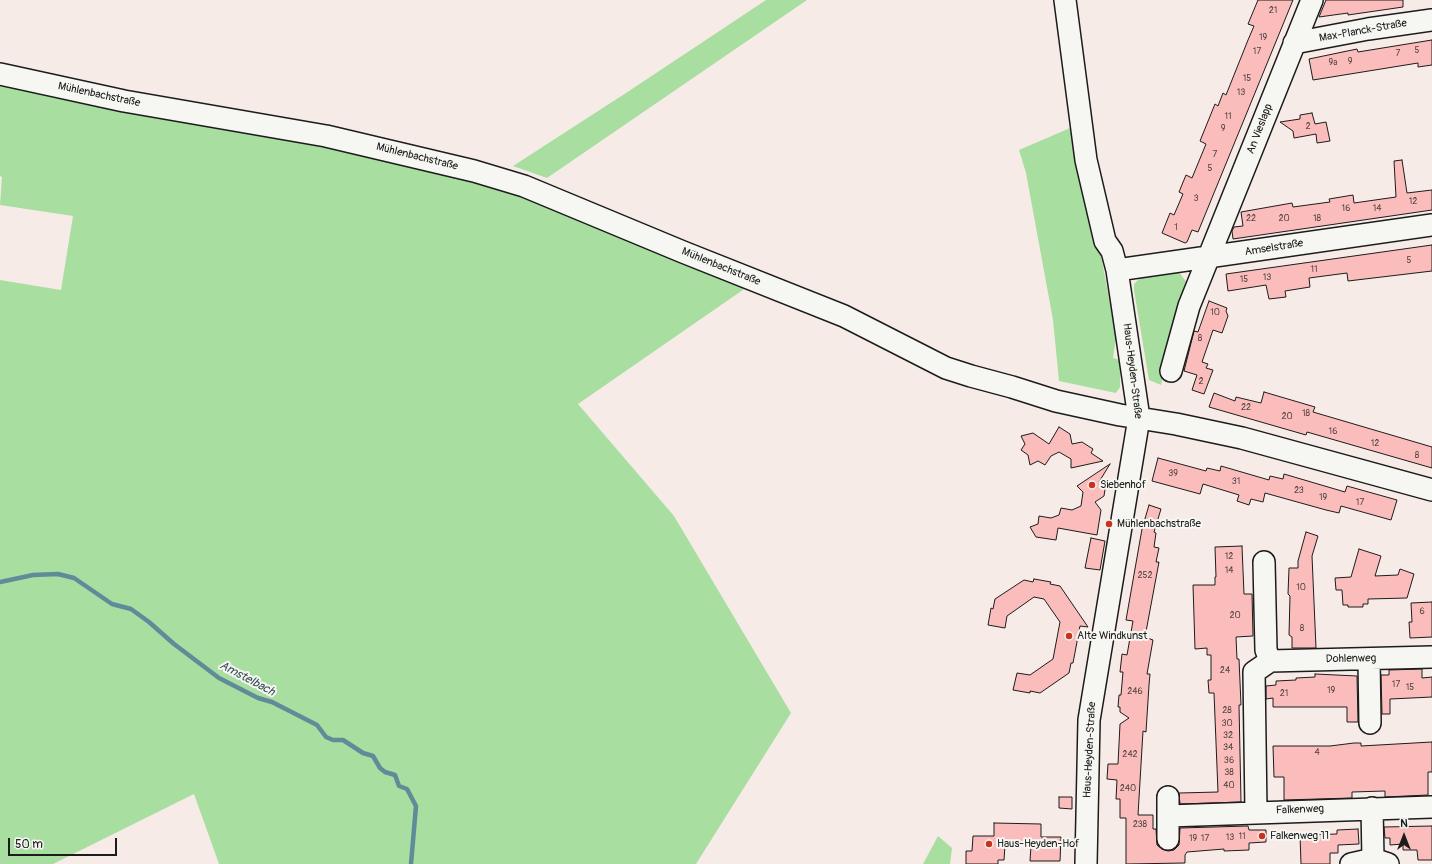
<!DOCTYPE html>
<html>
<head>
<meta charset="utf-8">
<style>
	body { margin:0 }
	#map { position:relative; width:1432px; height:864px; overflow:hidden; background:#f7ebe7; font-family:Pangolin,sans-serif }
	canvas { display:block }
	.north { position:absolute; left:1384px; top:816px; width:40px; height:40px; -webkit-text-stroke:3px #f6f6f2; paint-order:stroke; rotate:0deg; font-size:11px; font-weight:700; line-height:16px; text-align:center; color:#1c1c1c }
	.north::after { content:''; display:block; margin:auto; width:14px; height:18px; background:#1c1c1c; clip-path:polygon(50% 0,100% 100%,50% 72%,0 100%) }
	.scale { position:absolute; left:8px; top:838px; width:109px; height:18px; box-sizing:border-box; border:2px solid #1c1c1c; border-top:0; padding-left:5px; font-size:12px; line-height:14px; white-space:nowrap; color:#1c1c1c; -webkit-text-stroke:3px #f6f6f2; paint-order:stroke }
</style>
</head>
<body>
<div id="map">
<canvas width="1432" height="864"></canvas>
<div class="north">N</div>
<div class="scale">50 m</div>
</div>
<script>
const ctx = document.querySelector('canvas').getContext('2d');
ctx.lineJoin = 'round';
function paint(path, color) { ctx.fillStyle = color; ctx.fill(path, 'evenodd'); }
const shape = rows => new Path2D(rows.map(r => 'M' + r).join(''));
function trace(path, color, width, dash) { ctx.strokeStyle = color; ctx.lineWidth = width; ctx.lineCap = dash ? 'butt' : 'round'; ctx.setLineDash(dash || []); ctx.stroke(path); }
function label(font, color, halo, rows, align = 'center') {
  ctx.font = font + ' Pangolin,sans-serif'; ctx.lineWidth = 4; ctx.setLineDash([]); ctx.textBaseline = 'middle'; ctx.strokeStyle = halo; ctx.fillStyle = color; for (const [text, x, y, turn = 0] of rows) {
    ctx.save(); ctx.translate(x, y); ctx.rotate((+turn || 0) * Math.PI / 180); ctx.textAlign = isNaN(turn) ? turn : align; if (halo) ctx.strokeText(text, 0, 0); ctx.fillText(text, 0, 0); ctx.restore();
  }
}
paint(shape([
	[766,0,807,0,547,178,513,166,629,91],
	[0,78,483,178,750,285,578,404,674,516,791,713,696,864,219,864,194,794,53,864,0,864,0,280,61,290,73,216,0,205,2,177,0,176],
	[1077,125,1116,337,1113,358,1120,360,1120,387,1116,393,1059,381,1053,320,1026,173,1019,150],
	[1179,272,1190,287,1177,318,1161,385,1149,380,1134,290,1134,284,1140,278],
	[938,836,952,848,950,864,923,864]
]), '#a9dea1');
trace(shape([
	[0,582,33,575,58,574,74,578,112,604,131,609,149,622,174,644,219,678,258,698,272,702,317,725,326,737,333,740,343,740,363,753,373,756,380,768,385,772,395,775,399,786,407,789,416,806,411,864]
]), '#5f8c99', 4.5);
const building = shape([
	[1258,0,1293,0,1198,232,1192,230,1187,242,1185,243,1162,233,1170,213,1174,215,1183,194,1179,192,1186,175,1192,178,1206,144,1200,141,1215,104,1218,106,1223,93,1226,95,1248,40,1254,26,1248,24,1258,0],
	[1326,0,1403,0,1403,7,1348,15,1348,13,1319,17,1326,0],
	[1432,40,1432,65,1418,67,1418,63,1313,80,1309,59,1357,49,1358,52,1432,40],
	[1312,113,1315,124,1326,122,1330,141,1317,143,1316,134,1294,138,1293,131,1280,122,1300,119,1300,115,1312,113],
	[1402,160,1407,193,1432,190,1432,210,1233,239,1232,231,1234,227,1243,226,1241,212,1292,203,1293,207,1330,202,1329,199,1353,195,1354,203,1396,197,1394,161,1402,160],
	[1432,245,1432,271,1348,281,1347,273,1309,278,1310,287,1285,291,1286,297,1269,299,1266,285,1228,291,1226,274,1432,245],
	[1209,301,1227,308,1226,311,1228,316,1222,333,1213,330,1202,362,1208,364,1206,368,1213,370,1204,394,1192,390,1197,375,1184,371,1194,331,1198,332,1209,301],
	[1264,392,1315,407,1313,412,1432,447,1432,468,1307,432,1306,435,1209,407,1214,393,1235,401,1236,397,1261,403,1264,392],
	[1059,427,1070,434,1072,444,1082,442,1093,449,1091,453,1103,461,1071,468,1071,459,1059,452,1051,456,1045,465,1038,461,1030,465,1028,455,1021,450,1025,444,1021,436,1033,433,1049,444,1059,427],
	[1158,458,1206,471,1207,468,1220,471,1221,466,1269,480,1270,476,1283,479,1284,474,1345,492,1347,486,1397,500,1391,520,1341,506,1339,513,1326,510,1265,493,1263,502,1251,499,1249,505,1237,501,1239,495,1203,484,1200,494,1152,481,1158,458],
	[1110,464,1099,482,1106,483,1104,496,1095,502,1101,510,1097,535,1058,528,1056,540,1036,537,1030,527,1038,524,1039,516,1051,518,1059,515,1061,508,1072,510,1081,506,1083,492,1077,486,1110,464],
	[1149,505,1161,509,1154,532,1156,533,1154,547,1159,548,1156,562,1159,562,1145,637,1153,640,1147,674,1150,674,1149,685,1146,732,1143,731,1138,815,1153,815,1153,829,1156,829,1157,845,1162,849,1168,851,1174,850,1179,845,1180,828,1248,826,1249,830,1266,830,1266,842,1249,843,1249,850,1224,851,1224,849,1187,852,1185,855,1185,863,1126,864,1126,818,1120,818,1120,799,1116,799,1117,780,1107,779,1108,764,1118,764,1120,724,1129,718,1120,712,1120,707,1118,707,1119,695,1121,695,1123,672,1120,672,1122,654,1127,655,1133,621,1126,620,1142,529,1149,505],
	[1306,532,1318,536,1312,556,1316,648,1292,648,1292,637,1289,635,1290,596,1288,594,1289,568,1298,568,1298,561,1306,532],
	[1091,538,1105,541,1100,570,1085,568,1091,538],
	[1242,546,1244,594,1252,594,1253,636,1236,637,1237,659,1239,659,1241,705,1239,705,1241,802,1180,804,1179,793,1218,792,1214,693,1209,693,1208,680,1211,680,1211,655,1207,655,1207,648,1195,649,1193,585,1215,585,1215,577,1216,577,1215,547,1242,546],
	[1359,549,1381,556,1375,576,1398,575,1400,569,1414,574,1407,598,1368,599,1368,604,1363,604,1363,607,1348,607,1348,605,1343,605,1342,590,1336,590,1335,578,1351,577,1359,549],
	[1034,579,1051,582,1050,584,1060,586,1088,627,1080,626,1073,663,1071,663,1069,673,1040,693,1030,691,1030,693,1013,690,1017,673,1030,675,1053,659,1060,622,1044,599,1034,597,1007,616,1005,628,988,625,991,608,993,609,995,599,1024,580,1033,582,1034,579],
	[1432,602,1432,637,1410,638,1409,622,1412,622,1411,603,1432,602],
	[1422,669,1422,678,1432,677,1432,697,1390,699,1390,714,1382,714,1381,675,1389,675,1389,670,1422,669],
	[1315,674,1357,676,1358,722,1347,722,1347,707,1273,707,1273,698,1266,699,1266,686,1276,685,1276,681,1296,680,1296,678,1315,677,1315,674],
	[1432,742,1432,772,1428,772,1428,795,1385,797,1385,791,1352,792,1352,798,1284,800,1284,777,1274,777,1273,746,1330,746,1354,743,1361,743,1361,746,1432,742],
	[1059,797,1072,797,1072,809,1059,808,1059,797],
	[994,823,1041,824,1041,837,1061,837,1060,861,1030,861,1031,845,1005,845,1004,860,998,860,998,864,966,864,966,851,972,851,973,836,994,836,994,823],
	[1432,826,1432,860,1418,860,1417,850,1403,850,1403,844,1390,845,1390,838,1385,838,1384,827,1432,826],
	[1358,829,1359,844,1338,845,1338,853,1330,853,1330,864,1301,864,1300,835,1337,834,1337,830,1358,829]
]);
paint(building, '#fabdbc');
trace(building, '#1c1c1c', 1);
const minor = shape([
	[1065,0,1086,160,1105,241,1112,251,1117,270,1139,418,1089,720,1086,864],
	[1294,43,1368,29,1432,20],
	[0,74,124,101,326,136,474,171,524,186,683,252,844,316,946,368,971,376,1012,387,1056,401,1120,415,1176,424,1242,438,1432,490],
	[1117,270,1432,225],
	[1171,371,1189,306,1312,0],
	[1264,562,1266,650,1270,661],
	[1369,659,1370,723],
	[1372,808,1373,859],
	[1256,812,1254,672,1270,661,1432,657],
	[1168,816,1432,807],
	[1168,839,1168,797],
	[1351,864,1373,859,1388,864]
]);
trace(minor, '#1c1c1c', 24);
trace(minor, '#f6f6f2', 21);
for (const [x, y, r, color] of [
	[1092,485,4,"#c8321e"],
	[1109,524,4,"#c8321e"],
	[1069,636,4,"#c8321e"],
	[1262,836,4,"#c8321e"],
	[989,844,4,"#c8321e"]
]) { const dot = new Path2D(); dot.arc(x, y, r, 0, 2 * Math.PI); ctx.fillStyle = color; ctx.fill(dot); trace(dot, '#f6f6f2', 1.5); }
label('9px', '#544444', null, [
	["21",1273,11],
	["19",1263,38],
	["5",1417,51],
	["17",1257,52],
	["7",1398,54],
	["9",1350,62],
	["9a",1333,63],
	["15",1247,79],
	["13",1241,93],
	["11",1228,117],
	["2",1308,127],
	["9",1223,129],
	["7",1215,155],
	["5",1210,169],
	["3",1196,199],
	["12",1413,202],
	["16",1346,209],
	["14",1377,209],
	["22",1251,219],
	["20",1284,219],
	["18",1317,219],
	["1",1176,228],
	["5",1409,261],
	["11",1314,270],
	["13",1267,278],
	["15",1244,280],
	["10",1215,313],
	["8",1200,339],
	["2",1201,382],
	["22",1246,408],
	["18",1306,414],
	["20",1287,417],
	["16",1333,432],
	["12",1375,444],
	["8",1417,456],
	["39",1173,474],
	["31",1236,482],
	["23",1299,491],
	["19",1323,498],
	["17",1360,503],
	["12",1229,557],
	["14",1229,571],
	["252",1145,576],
	["10",1301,588],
	["6",1422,612],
	["20",1235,616],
	["8",1302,629],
	["24",1225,671],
	["17",1396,685],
	["15",1410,688],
	["19",1331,691],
	["246",1135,692],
	["21",1284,694],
	["28",1227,711],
	["30",1227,724],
	["32",1228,736],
	["34",1228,748],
	["4",1317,753],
	["242",1130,755],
	["36",1229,761],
	["38",1229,773],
	["40",1229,786],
	["240",1128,789],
	["238",1140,825],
	["11",1242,837],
	["13",1230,838],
	["19",1193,839],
	["17",1205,839]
]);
label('11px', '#1c1c1c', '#f6f6f2', [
	["Max-Planck-Straße",1363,31,-10],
	["Mühlenbachstraße",99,95,12],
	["An Vieslapp",1260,129,-69],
	["Mühlenbachstraße",417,157,14],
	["Amselstraße",1274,248,-9],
	["Mühlenbachstraße",721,267,22],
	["Haus-Heyden-Straße",1132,371,83],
	["Dohlenweg",1351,659,-1],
	["Haus-Heyden-Straße",1090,750,-87],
	["Falkenweg",1300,810,-2]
]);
label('11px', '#1c1c1c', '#f6f6f2', [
	["Siebenhof",1100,485],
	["Mühlenbachstraße",1117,524],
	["Alte Windkunst",1077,636],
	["Falkenweg 11",1270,836],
	["Haus-Heyden-Hof",997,844]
], 'left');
label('italic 12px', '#3d545a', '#f6f6f2', [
	["Amstelbach",247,679,28]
]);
</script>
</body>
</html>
